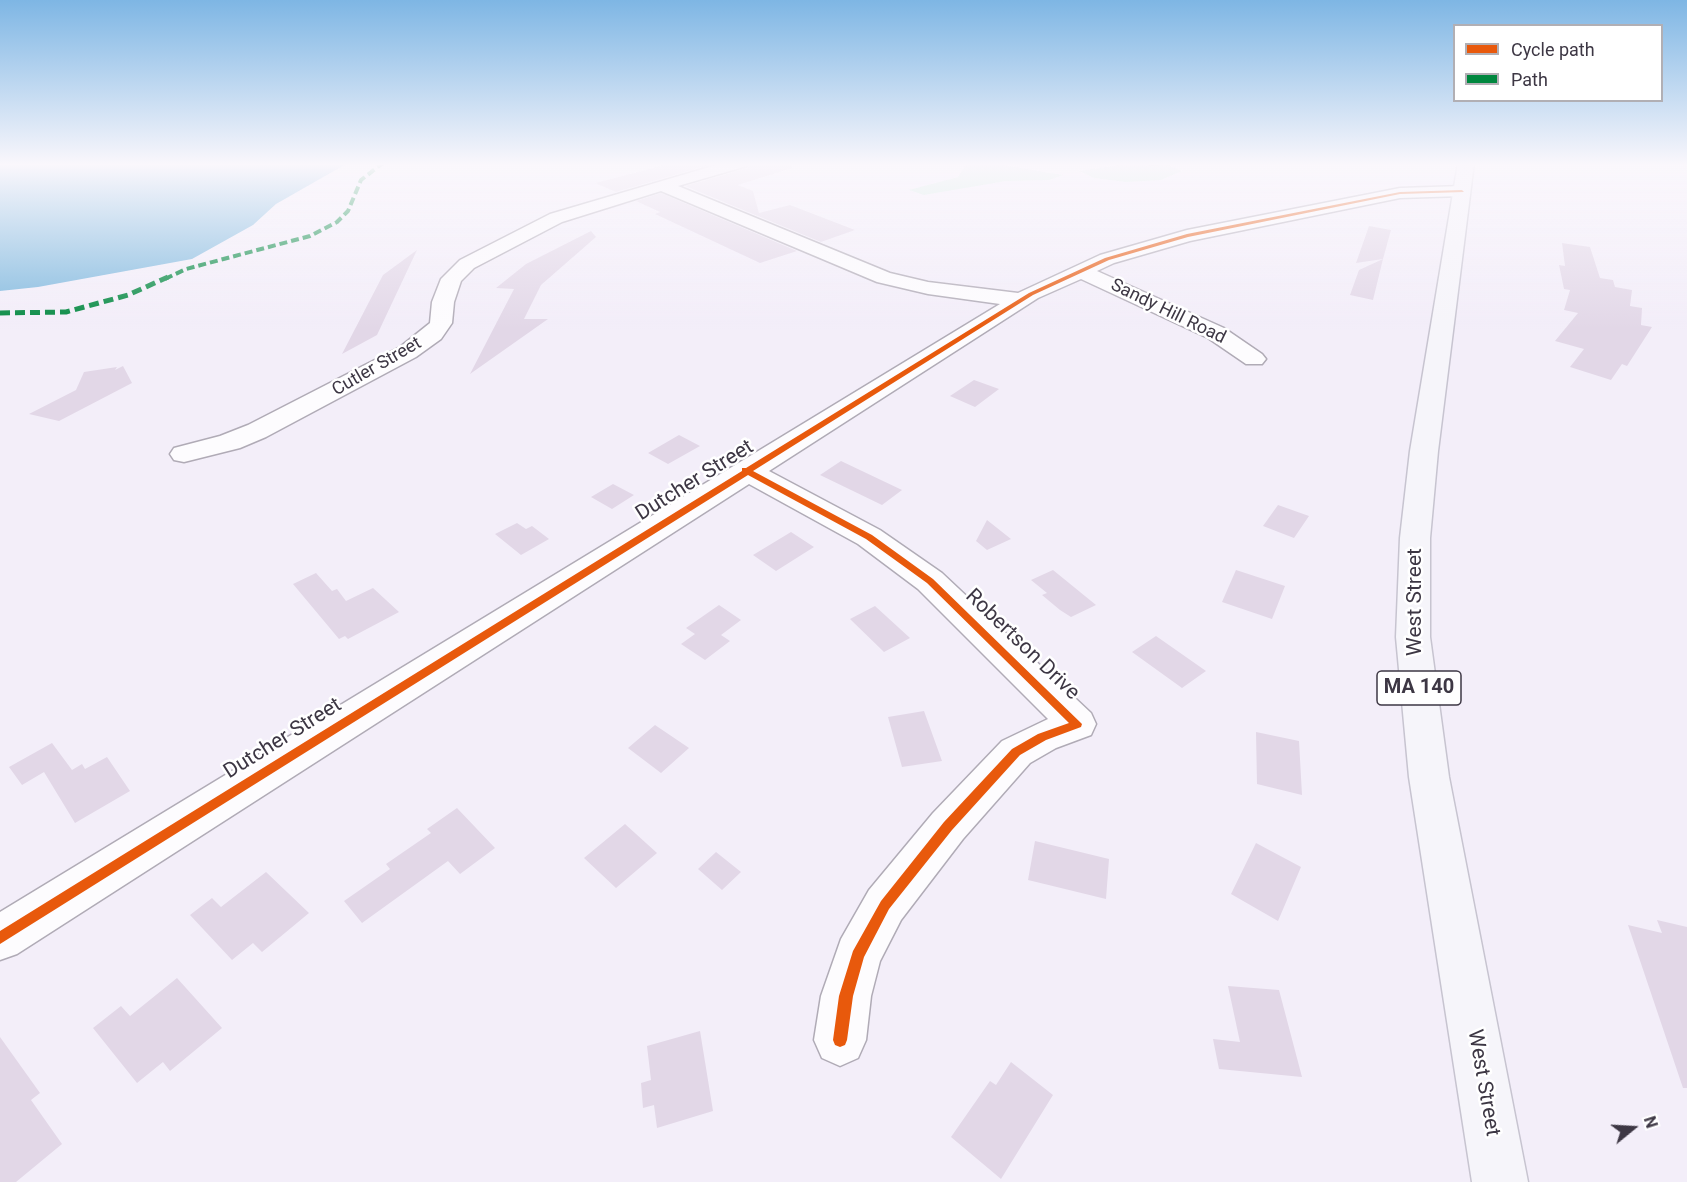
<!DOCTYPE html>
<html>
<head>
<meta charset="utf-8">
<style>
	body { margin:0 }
	#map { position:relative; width:1687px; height:1182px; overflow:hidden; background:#f3eef9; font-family:Roboto,sans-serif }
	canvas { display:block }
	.legend { position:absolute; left:1453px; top:24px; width:210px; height:78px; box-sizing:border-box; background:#fff; border:2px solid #b1afb4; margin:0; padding:8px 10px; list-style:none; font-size:18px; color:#3d3744 }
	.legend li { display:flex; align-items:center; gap:12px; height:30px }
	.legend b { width:30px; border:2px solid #b1afb4 }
	.north { position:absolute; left:1603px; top:1098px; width:60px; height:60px; -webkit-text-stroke:4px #fff; paint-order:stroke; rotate:72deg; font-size:16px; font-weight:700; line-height:24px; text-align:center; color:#3d3744 }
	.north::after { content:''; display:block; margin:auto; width:21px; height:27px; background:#3d3744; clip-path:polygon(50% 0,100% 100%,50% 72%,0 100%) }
</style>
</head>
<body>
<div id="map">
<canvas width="1687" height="1182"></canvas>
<ul class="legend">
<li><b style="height:8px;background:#e8590c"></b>Cycle path</li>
<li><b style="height:8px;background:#00873e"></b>Path</li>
</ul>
<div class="north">N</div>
</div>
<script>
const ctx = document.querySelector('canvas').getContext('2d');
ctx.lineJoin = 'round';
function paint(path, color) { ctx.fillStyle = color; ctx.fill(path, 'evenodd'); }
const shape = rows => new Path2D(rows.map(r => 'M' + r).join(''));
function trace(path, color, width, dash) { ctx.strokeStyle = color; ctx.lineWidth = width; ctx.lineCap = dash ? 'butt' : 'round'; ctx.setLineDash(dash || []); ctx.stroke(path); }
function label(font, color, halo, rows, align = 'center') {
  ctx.font = font + ' Roboto,sans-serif'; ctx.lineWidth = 5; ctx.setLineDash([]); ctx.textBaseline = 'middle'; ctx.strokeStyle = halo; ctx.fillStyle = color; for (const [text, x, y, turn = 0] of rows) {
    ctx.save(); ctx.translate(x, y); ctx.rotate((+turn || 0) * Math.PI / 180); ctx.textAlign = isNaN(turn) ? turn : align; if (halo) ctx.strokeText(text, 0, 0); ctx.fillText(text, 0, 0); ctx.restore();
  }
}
paint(shape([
	[967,163,990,163,1063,175,1049,180,1006,181,924,195,909,190,958,177],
	[1167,165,1182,171,1161,180,1126,182,1094,178,1079,171,1113,166]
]), '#caeedc');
paint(shape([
	[0,163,348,163,276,204,253,225,192,259,38,287,0,291]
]), '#80b9de');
paint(shape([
	[673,163,715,163,616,192,595,183],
	[751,163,791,163,792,168,738,185,753,191,759,213,790,205,855,230,821,242,685,186,748,168],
	[661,193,797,251,760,263,655,214,660,212,636,201],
	[1369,226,1391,230,1383,259,1356,263],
	[591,231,596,237,541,285,524,319,548,319,470,374,514,289,496,288,526,264],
	[1562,243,1590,247,1600,278,1613,280,1615,287,1632,290,1630,306,1642,308,1641,325,1652,327,1627,366,1622,364,1611,380,1570,367,1584,349,1555,341,1578,313,1564,310,1570,290,1564,289,1559,265,1565,266],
	[417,250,377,335,342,354,383,275],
	[1383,259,1373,300,1350,295,1359,270],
	[123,366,132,383,59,421,29,414,76,390,84,372,117,367,115,370],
	[974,380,999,389,975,407,950,396],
	[679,435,700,446,668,464,648,453],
	[841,461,902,490,882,505,820,475],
	[613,484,634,495,612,509,591,497],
	[1278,505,1309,516,1294,538,1263,526],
	[987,520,1011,539,987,550,976,541],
	[517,523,526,529,532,526,549,539,521,555,495,534],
	[791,532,814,547,776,571,753,555],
	[1053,570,1096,605,1071,617,1060,610,1042,595,1047,593,1031,580],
	[1236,570,1285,586,1272,619,1222,602],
	[316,573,332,591,337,589,346,601,373,588,399,612,348,639,345,636,339,639,293,584],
	[719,605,741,620,721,635,730,641,705,660,681,644,695,634,686,628],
	[875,606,910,638,884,652,850,619],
	[1156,636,1206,671,1182,688,1132,652],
	[924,711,942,761,902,767,888,717],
	[655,725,689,748,661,773,628,748],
	[1256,732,1299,741,1302,795,1257,784],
	[52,743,72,770,82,764,85,769,107,757,130,791,75,823,44,772,22,785,9,767],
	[457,808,495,848,460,874,448,861,362,923,344,901,390,869,386,864,431,833,427,829],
	[625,824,657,853,616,888,584,858],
	[1035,841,1109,859,1106,899,1028,880],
	[1256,843,1301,867,1278,921,1231,894],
	[716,852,741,872,722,890,698,869],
	[266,872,309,913,262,952,253,943,232,960,190,915,212,898,221,907],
	[1657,920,1687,927,1687,1088,1683,1088,1628,925,1662,933],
	[177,978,222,1028,170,1071,163,1062,137,1083,93,1028,121,1006,130,1016],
	[1228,986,1279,990,1302,1077,1219,1069,1213,1039,1240,1042],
	[700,1031,713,1111,657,1128,654,1105,643,1108,641,1083,651,1080,647,1046],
	[0,1037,40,1093,31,1100,62,1144,16,1182,0,1182],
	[1011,1062,1053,1095,1001,1179,951,1137,990,1081,996,1085]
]), '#e2d7e7');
const minor = shape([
	[723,163,749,163,747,166,678,186,890,273,928,282,1018,293,1100,255,1187,230,1400,188,1462,186,1470,191,1462,196,1400,198,1190,241,1114,263,1097,271,1224,328,1262,354,1266,359,1262,364,1246,364,1208,338,1081,279,1038,298,769,471,880,530,942,573,1091,713,1096,724,1091,735,1056,748,1030,763,963,839,901,920,880,961,871,996,866,1040,858,1058,840,1066,822,1058,814,1040,821,996,841,939,869,890,933,813,1002,741,1048,719,918,589,858,544,749,484,17,954,0,960,0,912,1000,304,928,294,877,282,661,191,562,222,474,268,461,281,454,302,452,323,441,339,416,357,266,437,240,448,184,462,174,460,170,454,174,448,220,436,248,425,400,347,430,323,432,302,441,279,460,260,550,214,723,163]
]);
const major = shape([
	[1458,163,1474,163,1438,451,1430,538,1430,637,1449,777,1528,1182,1472,1182,1409,777,1396,637,1400,538,1410,451,1458,163]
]);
trace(minor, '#b0abb6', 3);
trace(major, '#c7c4d0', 3);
paint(minor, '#fdfcfe');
paint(major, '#f6f5fa');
trace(shape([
	[165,279,186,269,310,236,337,222,348,211,361,180,383,163]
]), '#00873e', 4, [8, 4]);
trace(shape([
	[0,313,66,312,128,295,168,277]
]), '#00873e', 5, [10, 5]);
paint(shape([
	[1462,190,1464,192,1400,194,1188,237,1109,260,1033,295,753,471,872,535,933,579,1082,724,1081,727,1046,740,1020,755,952,830,889,909,864,957,853,996,847,1040,845,1045,840,1047,835,1045,833,1040,839,996,853,951,881,901,944,822,1012,749,1038,734,1069,723,927,583,866,539,748,475,0,944,0,931,742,471,742,468,746,468,1029,293,1105,258,1187,234,1400,192,1462,190]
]), '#e8590c');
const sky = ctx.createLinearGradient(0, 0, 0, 329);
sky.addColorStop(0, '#7eb6e4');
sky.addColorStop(0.5, '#faf7fc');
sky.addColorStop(1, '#faf7fc00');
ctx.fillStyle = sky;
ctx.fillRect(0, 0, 1687, 329);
label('18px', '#3d3744', '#fff', [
	["Sandy Hill Road",1168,312,26],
	["Cutler Street",377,367,-30]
]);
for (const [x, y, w] of [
	[1419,688,84]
]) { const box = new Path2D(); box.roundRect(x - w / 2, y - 17, w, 34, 4.5); ctx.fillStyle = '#fff'; ctx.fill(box); trace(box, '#3d3744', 1.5); }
label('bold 20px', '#3d3744', null, [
	["MA 140",1419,688]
]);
label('21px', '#3d3744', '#fff', [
	["Dutcher Street",695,481,-32],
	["West Street",1416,602,-90],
	["Robertson Drive",1022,645,44],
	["Dutcher Street",283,739,-32],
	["West Street",1483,1083,80]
]);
</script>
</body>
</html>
